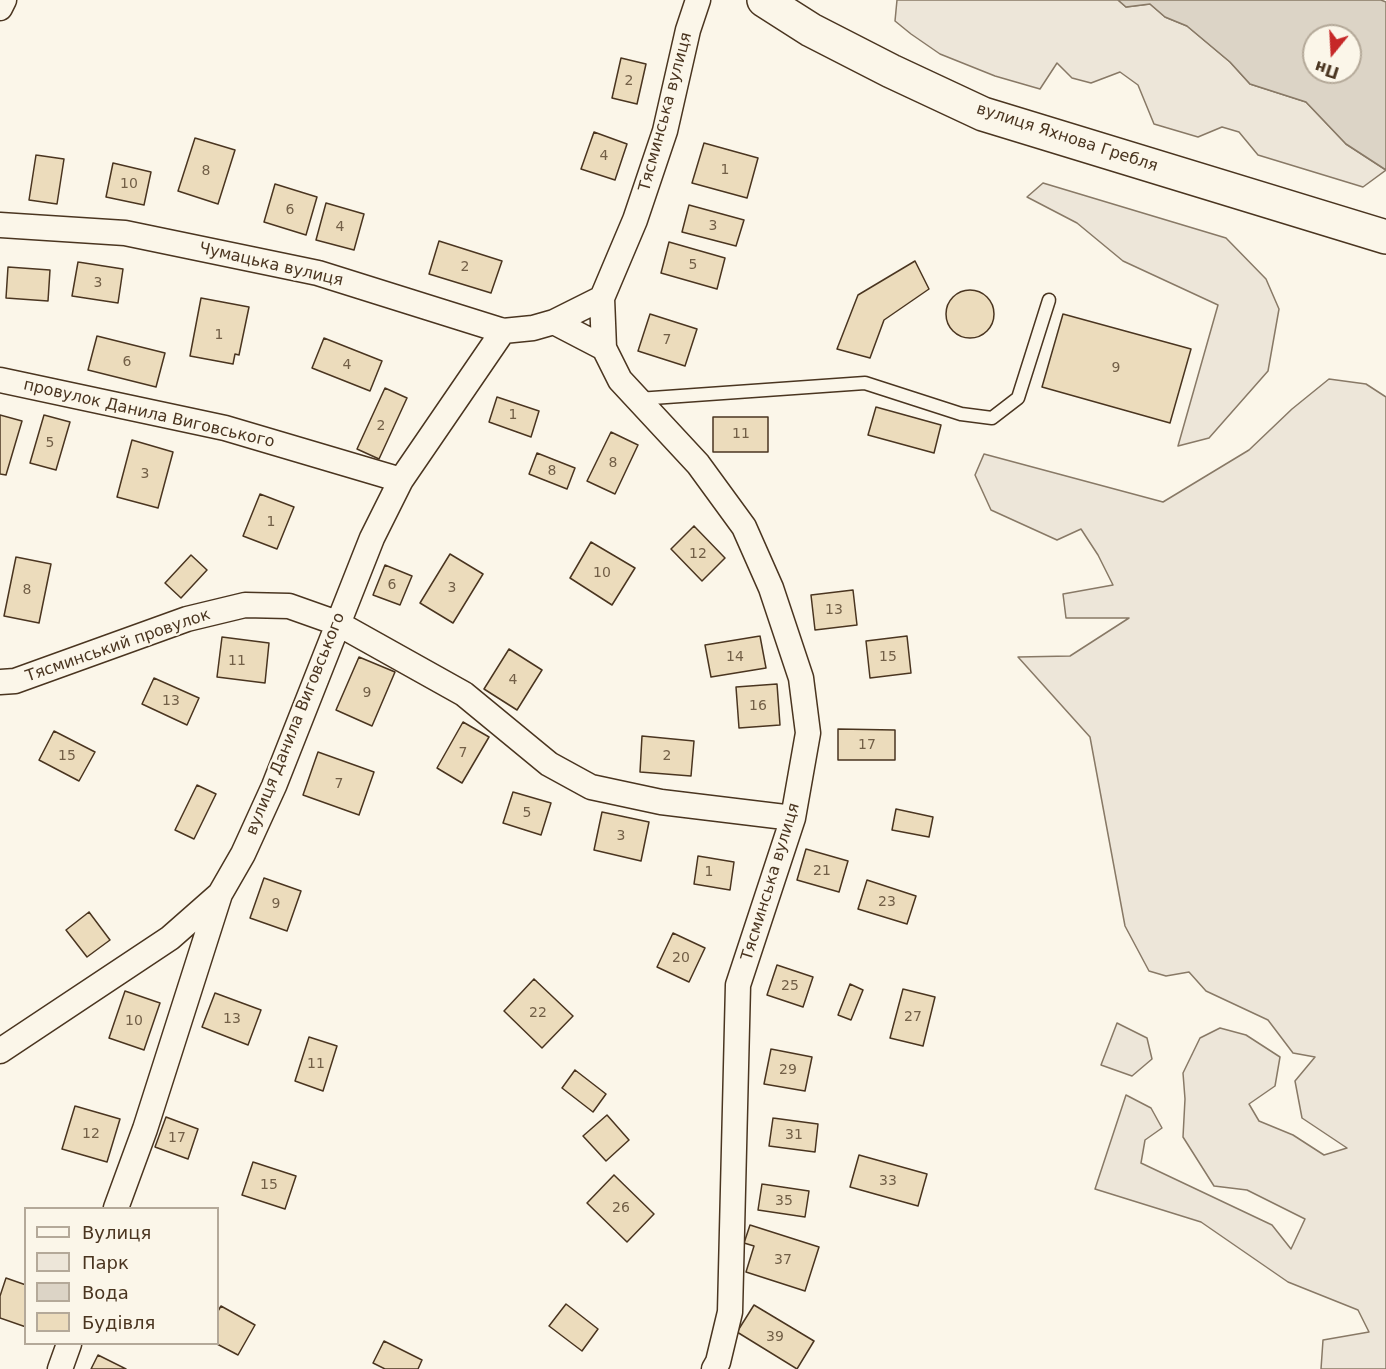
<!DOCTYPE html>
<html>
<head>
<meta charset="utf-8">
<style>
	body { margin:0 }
	#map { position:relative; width:1386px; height:1369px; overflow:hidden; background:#fbf6e9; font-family:"DejaVu Sans",sans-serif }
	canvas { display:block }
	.legend { position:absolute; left:24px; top:1207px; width:195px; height:138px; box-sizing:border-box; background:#fbf6e9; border:2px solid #b4a999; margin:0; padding:8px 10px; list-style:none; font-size:18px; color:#4a3520 }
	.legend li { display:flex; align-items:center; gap:12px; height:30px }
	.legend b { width:30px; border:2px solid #b4a999 }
	.north { position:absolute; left:1302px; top:24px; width:60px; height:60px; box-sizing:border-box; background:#fbf6e9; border:2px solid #b4a999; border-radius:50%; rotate:198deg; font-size:16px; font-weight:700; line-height:24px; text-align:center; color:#4a3520 }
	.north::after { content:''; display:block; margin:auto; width:21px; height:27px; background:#c62828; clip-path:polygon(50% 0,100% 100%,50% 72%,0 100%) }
</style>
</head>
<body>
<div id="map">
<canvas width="1386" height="1369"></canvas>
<ul class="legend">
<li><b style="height:8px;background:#fbf6e9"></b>Вулиця</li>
<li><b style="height:16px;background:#ede6d9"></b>Парк</li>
<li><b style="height:16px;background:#dcd4c6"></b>Вода</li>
<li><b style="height:16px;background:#ecdcbc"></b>Будівля</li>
</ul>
<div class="north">Пн</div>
</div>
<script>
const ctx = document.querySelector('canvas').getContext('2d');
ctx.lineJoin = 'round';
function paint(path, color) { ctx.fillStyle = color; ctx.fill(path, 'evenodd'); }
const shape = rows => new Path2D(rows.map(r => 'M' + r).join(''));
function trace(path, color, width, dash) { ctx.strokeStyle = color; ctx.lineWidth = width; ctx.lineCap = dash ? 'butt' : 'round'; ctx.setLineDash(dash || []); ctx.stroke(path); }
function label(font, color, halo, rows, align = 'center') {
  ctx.font = font + ' "DejaVu Sans",sans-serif'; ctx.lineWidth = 4.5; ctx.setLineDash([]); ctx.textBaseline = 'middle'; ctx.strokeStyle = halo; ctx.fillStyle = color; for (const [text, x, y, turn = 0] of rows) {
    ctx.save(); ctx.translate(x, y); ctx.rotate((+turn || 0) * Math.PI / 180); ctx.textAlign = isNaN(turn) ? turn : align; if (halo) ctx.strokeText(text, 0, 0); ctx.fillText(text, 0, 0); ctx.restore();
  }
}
const green = shape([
	[897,0,1118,0,1126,7,1150,4,1165,17,1187,26,1230,62,1250,84,1306,102,1346,144,1386,170,1363,187,1258,155,1239,132,1222,127,1198,137,1154,124,1138,85,1120,72,1091,83,1072,78,1057,63,1040,89,995,76,940,54,911,34,895,21,897,0],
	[1043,183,1226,238,1266,279,1279,309,1268,371,1209,438,1178,446,1218,305,1123,261,1077,223,1027,197,1043,183],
	[1329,379,1366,384,1386,397,1386,1369,1321,1369,1323,1340,1369,1332,1358,1310,1288,1282,1201,1222,1095,1189,1126,1095,1151,1108,1162,1128,1145,1140,1141,1163,1272,1225,1291,1249,1305,1219,1247,1190,1214,1186,1183,1137,1185,1099,1183,1073,1200,1038,1220,1028,1246,1035,1280,1057,1275,1086,1249,1104,1259,1121,1293,1135,1324,1155,1347,1148,1302,1118,1295,1081,1315,1057,1293,1053,1268,1020,1206,991,1189,972,1166,976,1149,971,1125,926,1090,737,1018,657,1070,656,1129,618,1066,618,1063,594,1113,585,1098,555,1081,529,1057,540,991,510,975,475,984,454,1163,502,1249,450,1292,409,1329,379],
	[1117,1023,1147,1038,1152,1059,1132,1076,1101,1065,1117,1023]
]);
paint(green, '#ede6d9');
trace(green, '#887966', 1.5);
const water = shape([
	[1118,0,1381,0,1386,2,1386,170,1346,144,1306,102,1250,84,1230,62,1187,26,1165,17,1150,4,1126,7,1118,0],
	[1314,36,1350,36,1350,72,1314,72,1314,36]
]);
paint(water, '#dcd4c6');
trace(water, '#887966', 1.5);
const building = shape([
	[621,58,646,64,637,104,612,98,621,58],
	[594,132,627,144,615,180,581,169,594,132],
	[195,138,235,150,218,204,178,191,195,138],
	[704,143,758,158,747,198,692,183,704,143],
	[36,155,64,159,57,204,29,200,36,155],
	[113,163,151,172,144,205,106,197,113,163],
	[275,184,317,197,306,235,264,222,275,184],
	[326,203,364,214,354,250,316,240,326,203],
	[689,205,744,220,736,246,682,232,689,205],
	[439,241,502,261,491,293,429,274,439,241],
	[669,242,725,258,717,289,661,273,669,242],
	[915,261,929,289,884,320,870,358,837,349,858,295,915,261],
	[78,262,123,269,118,303,72,296,78,262],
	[8,267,50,270,48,301,6,298,8,267],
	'946 314a24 24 0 1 1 48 0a24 24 0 1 1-48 0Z',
	[201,298,249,307,239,355,235,354,233,364,190,356,201,298],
	[650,314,697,329,685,366,638,351,650,314],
	[1063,314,1191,349,1170,423,1042,387,1063,314],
	[97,336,165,353,156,387,88,370,97,336],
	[324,338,382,361,370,391,312,368,324,338],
	[385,388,407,398,379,459,357,449,385,388],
	[497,397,539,411,531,437,489,422,497,397],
	[876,407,941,425,934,453,868,435,876,407],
	[0,415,22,421,6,475,0,474,0,415],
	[44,415,70,422,56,470,30,463,44,415],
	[713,417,768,417,768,452,713,452,713,417],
	[611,432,638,445,615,494,587,481,611,432],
	[132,440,173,452,158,508,117,497,132,440],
	[537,453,575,468,567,489,529,474,537,453],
	[260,494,294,507,277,549,243,536,260,494],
	[694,526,725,558,702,581,671,549,694,526],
	[591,542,635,568,612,605,570,578,591,542],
	[450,554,483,574,453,623,420,603,450,554],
	[191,555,207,570,181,598,165,583,191,555],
	[16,557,51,564,39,623,4,616,16,557],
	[385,565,412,576,400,605,373,595,385,565],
	[853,590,857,625,815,630,811,595,853,590],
	[760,636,766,668,711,677,705,645,760,636],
	[907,636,911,673,870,678,866,641,907,636],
	[222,637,269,643,265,683,217,677,222,637],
	[509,649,542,670,517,710,484,689,509,649],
	[359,657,395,672,372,726,336,710,359,657],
	[154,678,199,698,187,725,142,704,154,678],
	[777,684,780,725,739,728,736,687,777,684],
	[463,722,489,737,462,783,437,768,463,722],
	[838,729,895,730,895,760,838,760,838,729],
	[54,731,95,752,79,781,39,760,54,731],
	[642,736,694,741,691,776,640,772,642,736],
	[318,752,374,772,359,815,303,795,318,752],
	[197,785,216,794,194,839,175,830,197,785],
	[513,792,551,803,541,835,503,823,513,792],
	[896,809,933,817,929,837,892,830,896,809],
	[602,812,649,822,641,861,594,850,602,812],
	[806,849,848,861,839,892,797,880,806,849],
	[698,856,734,862,730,890,694,884,698,856],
	[264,878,301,891,287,931,250,918,264,878],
	[867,880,916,896,907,924,858,909,867,880],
	[89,912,110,940,87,957,66,930,89,912],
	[673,933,705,948,689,982,657,967,673,933],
	[777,965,813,977,803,1007,767,995,777,965],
	[534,979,573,1016,542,1048,504,1011,534,979],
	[850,984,863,990,851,1020,838,1015,850,984],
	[903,989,935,997,923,1046,890,1038,903,989],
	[125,991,160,1003,144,1050,109,1038,125,991],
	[215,993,261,1010,248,1045,202,1027,215,993],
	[309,1037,337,1046,323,1091,295,1081,309,1037],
	[771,1049,812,1057,805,1091,764,1084,771,1049],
	[575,1070,606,1094,593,1112,562,1088,575,1070],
	[75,1106,120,1119,107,1162,62,1149,75,1106],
	[607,1115,629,1140,606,1161,583,1136,607,1115],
	[166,1117,198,1129,188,1159,155,1147,166,1117],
	[773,1118,818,1124,815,1152,769,1146,773,1118],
	[859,1155,927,1174,918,1206,850,1187,859,1155],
	[253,1162,296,1176,285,1209,242,1195,253,1162],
	[614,1175,654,1214,627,1242,587,1203,614,1175],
	[762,1184,809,1191,805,1217,758,1210,762,1184],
	[750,1225,819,1247,805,1291,746,1272,754,1246,744,1243,750,1225],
	[6,1278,26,1285,26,1327,0,1318,0,1296,6,1278],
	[566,1304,598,1329,582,1351,549,1326,566,1304],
	[754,1305,814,1341,797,1369,737,1332,754,1305],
	[221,1306,255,1325,238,1355,217,1344,218,1311,221,1306],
	[384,1341,422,1360,418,1369,385,1369,373,1363,384,1341],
	[98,1355,126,1369,91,1369,98,1355]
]);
paint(building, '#ecdcbc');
trace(building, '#4a3520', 1.5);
const lane = shape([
	[638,399,865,383,961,414,992,418,1018,398,1049,300]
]);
const street = shape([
	[698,0,688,30,665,131,635,220,602,298,604,348,620,380,698,464,744,527,771,588,801,678,808,733,793,818,738,985,730,1312,718,1362,714,1369],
	[0,8,4,0],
	[0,225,125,233,318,273,503,331,533,328,554,322,602,298],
	[554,322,604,348],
	[0,380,225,428,401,480],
	[0,682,15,681,187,619,245,605,289,606,337,623,464,694,549,764,591,787,661,802,793,818],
	[0,1051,170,938,220,894],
	[116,1208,145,1129,220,894,243,854,274,786,372,538,401,480,503,331],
	[60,1369,69,1344]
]);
const primary = shape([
	[764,0,811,30,891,71,983,114,1386,237]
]);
trace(lane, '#4a3520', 15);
trace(street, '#4a3520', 27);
trace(primary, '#4a3520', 36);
trace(lane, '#fbf6e9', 12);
trace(street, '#fbf6e9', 24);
trace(primary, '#fbf6e9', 33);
label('14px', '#725f47', null, [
	["2",629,81],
	["4",604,156],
	["1",725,170],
	["8",206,171],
	["10",129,184],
	["6",290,210],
	["3",713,226],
	["4",340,227],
	["5",693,265],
	["2",465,267],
	["3",98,283],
	["1",219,335],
	["7",667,340],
	["6",127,362],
	["4",347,365],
	["9",1116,368],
	["1",513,415],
	["2",381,426],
	["11",741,434],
	["5",50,443],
	["8",613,463],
	["8",552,471],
	["3",145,474],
	["1",271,522],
	["12",698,554],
	["10",602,573],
	["6",392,585],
	["3",452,588],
	["8",27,590],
	["13",834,610],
	["14",735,657],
	["15",888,657],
	["11",237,661],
	["4",513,680],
	["9",367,693],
	["13",171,701],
	["16",758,706],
	["17",867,745],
	["7",463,753],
	["15",67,756],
	["2",667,756],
	["7",339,784],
	["5",527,813],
	["3",621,836],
	["21",822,871],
	["1",709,872],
	["23",887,902],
	["9",276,904],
	["20",681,958],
	["25",790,986],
	["22",538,1013],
	["27",913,1017],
	["13",232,1019],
	["10",134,1021],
	["11",316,1064],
	["29",788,1070],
	["12",91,1134],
	["31",794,1135],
	["17",177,1138],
	["33",888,1181],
	["15",269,1185],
	["35",784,1201],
	["26",621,1208],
	["37",783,1260],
	["39",775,1337]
]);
label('16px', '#4a3520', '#fbf6e9', [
	["Тясминська вулиця",666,112,-75],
	["вулиця Яхнова Гребля",1067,138,18],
	["Чумацька вулиця",271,265,13],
	["провулок Данила Виговського",149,414,13],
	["Тясминський провулок",118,646,-19],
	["вулиця Данила Виговського",296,724,-68],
	["Тясминська вулиця",771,882,-73]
]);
</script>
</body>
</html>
